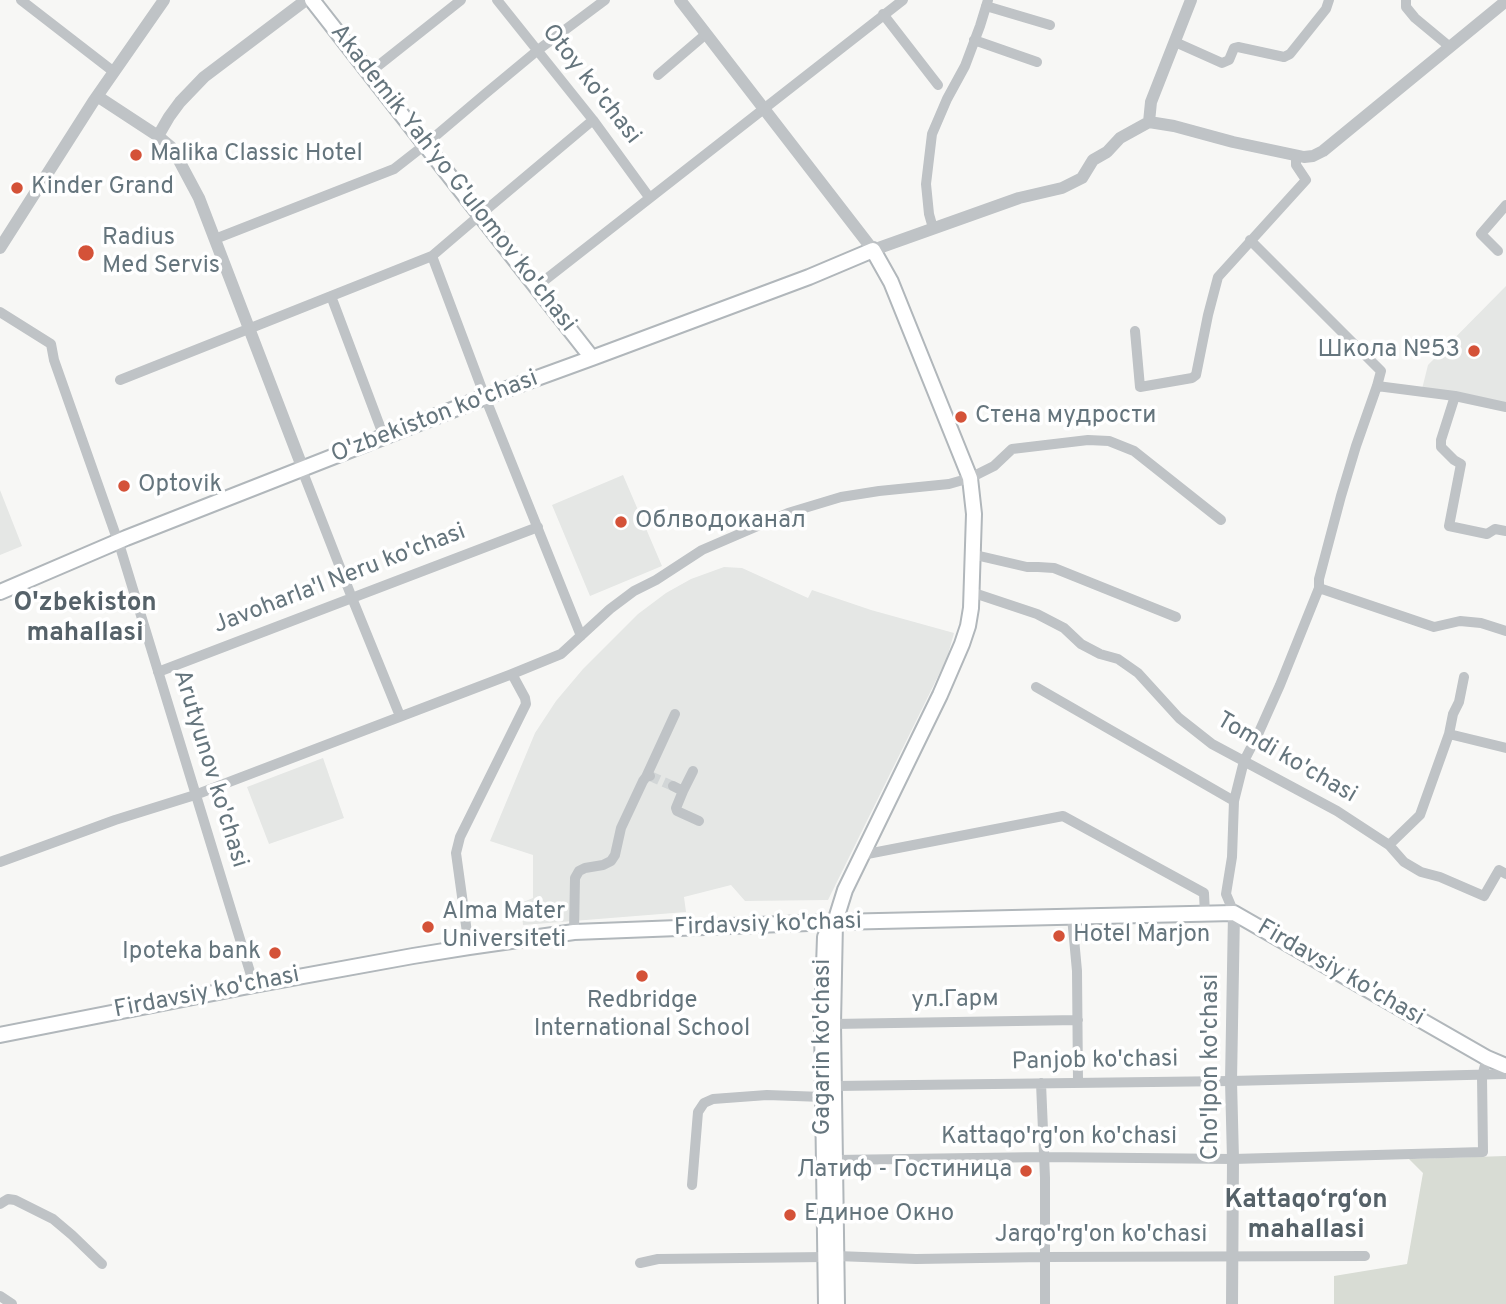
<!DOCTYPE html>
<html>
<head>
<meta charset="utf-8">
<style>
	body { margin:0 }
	canvas { display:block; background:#f7f7f5 }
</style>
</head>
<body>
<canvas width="1506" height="1304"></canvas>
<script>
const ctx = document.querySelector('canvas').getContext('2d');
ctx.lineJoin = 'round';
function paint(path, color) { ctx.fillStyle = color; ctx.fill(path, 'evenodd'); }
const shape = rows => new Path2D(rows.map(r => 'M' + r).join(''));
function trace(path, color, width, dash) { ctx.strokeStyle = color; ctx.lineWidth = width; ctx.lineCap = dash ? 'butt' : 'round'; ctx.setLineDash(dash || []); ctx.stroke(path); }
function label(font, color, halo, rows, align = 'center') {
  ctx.font = font + ' Overpass,sans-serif'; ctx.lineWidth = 7; ctx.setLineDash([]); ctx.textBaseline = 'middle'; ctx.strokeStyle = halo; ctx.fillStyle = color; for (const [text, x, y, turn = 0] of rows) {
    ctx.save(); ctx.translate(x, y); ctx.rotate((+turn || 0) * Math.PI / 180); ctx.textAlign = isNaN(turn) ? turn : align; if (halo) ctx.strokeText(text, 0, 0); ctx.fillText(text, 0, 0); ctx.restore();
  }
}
paint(shape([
	[1506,286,1506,404,1422,389,1428,365],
	[623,475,662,566,590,596,552,505],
	[0,490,22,546,0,555],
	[724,567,742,568,808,598,812,590,871,610,954,633,947,658,828,900,745,901,731,885,684,897,686,912,523,925,521,903,533,898,533,855,490,841,535,733,556,701,583,669,638,614,666,593,691,579],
	[323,758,344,818,269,844,247,787]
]), '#e5e7e5');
paint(shape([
	[1506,1156,1506,1304,1334,1304,1334,1276,1407,1264,1423,1173,1409,1159]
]), '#d8dcd4');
trace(shape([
	[650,776,673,786]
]), '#d2d6d7', 10, [10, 5]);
const secondary = shape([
	[312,0,592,358],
	[0,592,126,538,485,397,592,358,809,277,873,250,891,282,970,478,974,514,971,608,968,626,962,644,940,695,845,890,835,922,833,1024,837,1304],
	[0,1035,254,985,413,956,469,947,574,932,835,922,1234,913,1487,1058,1506,1066],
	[826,1304,822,1025,825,937,835,922]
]);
trace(secondary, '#b1b7bb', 18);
trace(shape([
	[21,0,114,72],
	[497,0,593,120,649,197],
	[1406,0,1406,7,1415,18,1450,47],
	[986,6,1050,25],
	[883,14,938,85],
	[974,40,1037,62],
	[1175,42,1222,63,1229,60,1234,48,1238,47,1284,57,1290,54,1326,9,1329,0],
	[369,73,461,0],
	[658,75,706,34],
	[933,228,929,214,926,184,932,134,947,99,965,66,980,26,988,0],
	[215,239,394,169,426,144,485,94,538,50,605,0],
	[1498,251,1481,234,1506,205],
	[432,256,485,397,581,636],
	[536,287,903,0],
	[331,296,384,437],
	[0,312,51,344,54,360,121,550,254,985],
	[1135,331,1140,387,1192,378,1196,375,1208,315,1218,277,1306,180,1296,165,1296,155],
	[120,380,432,256,480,215,593,120],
	[1377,386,1455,396,1506,407],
	[1455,396,1441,440,1441,447,1454,460,1461,464,1449,526,1487,534,1495,529,1506,531],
	[303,469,304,475,352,598,400,716],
	[971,554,1027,567,1038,567,1054,568,1176,617],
	[1319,588,1434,627,1460,621,1481,623,1506,631],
	[971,592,1037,614,1064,628,1081,644,1100,654,1118,659,1138,673,1179,718,1212,744,1337,811,1389,845,1420,815,1449,734,1506,748],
	[158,672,538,527],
	[1036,687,1234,801],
	[1449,734,1453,714,1459,702,1464,677],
	[646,777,675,714],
	[673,786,683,791,693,771],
	[683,791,676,808,677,811,699,821],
	[1389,845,1404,862,1421,872,1440,877,1484,896,1499,870,1506,874],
	[862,855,1063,816,1204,893,1205,915],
	[0,862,115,820,195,795,512,674],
	[1234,913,1226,894,1232,857,1234,801,1244,761,1259,732,1280,685,1319,588,1319,579,1341,496,1356,446,1377,386,1381,371,1250,240],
	[1072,917,1077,971,1078,1083],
	[574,932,575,878,579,871,585,868,603,865,611,861,615,855,621,828,643,781,646,777,650,776],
	[469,947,456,853,460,837,526,704,525,698,512,674,561,654,610,609,634,591,656,580,702,550,788,513,841,497,879,491,949,484,970,478,994,466,1012,449,1088,440,1109,441,1134,451,1221,520],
	[833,1024,1078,1020],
	[1041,1083,1045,1178,1045,1304],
	[835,1086,1231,1081,1506,1074],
	[835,1160,1044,1157,1233,1159,1483,1152,1482,1076,1487,1058],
	[692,1185,698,1112,704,1103,713,1099,767,1095,823,1097],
	[0,1204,8,1199,15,1200,53,1219,72,1235,102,1264],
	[837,1256,916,1259,1045,1257,1365,1256],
	[640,1263,658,1259,825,1257],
	[0,1296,12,1304]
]), '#bfc3c6', 10);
trace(shape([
	[680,0,873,250,1019,198,1062,188,1082,178,1093,160,1107,152,1120,138,1149,122,1174,126,1233,142,1304,157,1313,156,1323,151,1506,1],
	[97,96,158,136,171,147,175,153,199,198,303,469],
	[1149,122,1151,102,1191,0],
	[158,136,169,117,180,102,204,77,306,0],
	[0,248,93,102,164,0],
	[1232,1304,1233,1159,1231,1081,1234,913]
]), '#bfc3c6', 12);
trace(secondary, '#fff', 14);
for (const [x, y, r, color] of [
	[136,155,7,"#d45238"],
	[17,188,7,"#d45238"],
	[86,253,9,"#d45238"],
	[1474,351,7,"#d45238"],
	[961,417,7,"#d45238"],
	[124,486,7,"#d45238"],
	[621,522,7,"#d45238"],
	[428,927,7,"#d45238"],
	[1059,936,7,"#d45238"],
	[275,953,7,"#d45238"],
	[642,976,7,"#d45238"],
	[1026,1171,7,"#d45238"],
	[790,1215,7,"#d45238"]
]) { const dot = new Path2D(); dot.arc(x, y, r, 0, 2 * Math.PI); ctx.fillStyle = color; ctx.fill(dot); trace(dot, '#fff', 2.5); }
label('24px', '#65757d', '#fff', [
	["Otoy ko'chasi",590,85,52],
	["Akademik Yah'yo G'ulomov ko'chasi",452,179,52],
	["O'zbekiston ko'chasi",435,418,-21],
	["Javoharla'l Neru ko'chasi",340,580,-21],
	["Tomdi ko'chasi",1286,759,30],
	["Arutyunov ko'chasi",209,769,73],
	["Firdavsiy ko'chasi",768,926,-2],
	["Firdavsiy ko'chasi",1340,974,30],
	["Firdavsiy ko'chasi",207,994,-11],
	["ул.Гарм",955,1001,-1],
	["Gagarin ko'chasi",824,1047,-90],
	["Panjob ko'chasi",1095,1062,-1],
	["Cho'lpon ko'chasi",1212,1067,-90],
	["Kattaqo'rg'on ko'chasi",1059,1138],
	["Jarqo'rg'on ko'chasi",1101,1236]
]);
label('24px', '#65757d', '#fff', [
	["Malika Classic Hotel",150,155],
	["Kinder Grand",31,188],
	["Radius",102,239],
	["Med Servis",102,267],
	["Школа №53",1460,351,"right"],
	["Стена мудрости",975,417],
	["Optovik",138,486],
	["Облводоканал",635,522],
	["Alma Mater",442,913],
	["Universiteti",442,941],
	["Hotel Marjon",1073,936],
	["Ipoteka bank",261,953,"right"],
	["Redbridge",642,1002,"center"],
	["International School",642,1030,"center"],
	["Латиф - Гостиница",1012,1171,"right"],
	["Единое Окно",804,1215]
], 'left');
label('bold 26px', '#566269', '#fff', [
	["O'zbekiston",85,605],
	["mahallasi",85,635],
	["Kattaqo‘rg‘on",1306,1202],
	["mahallasi",1306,1232]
]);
</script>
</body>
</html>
